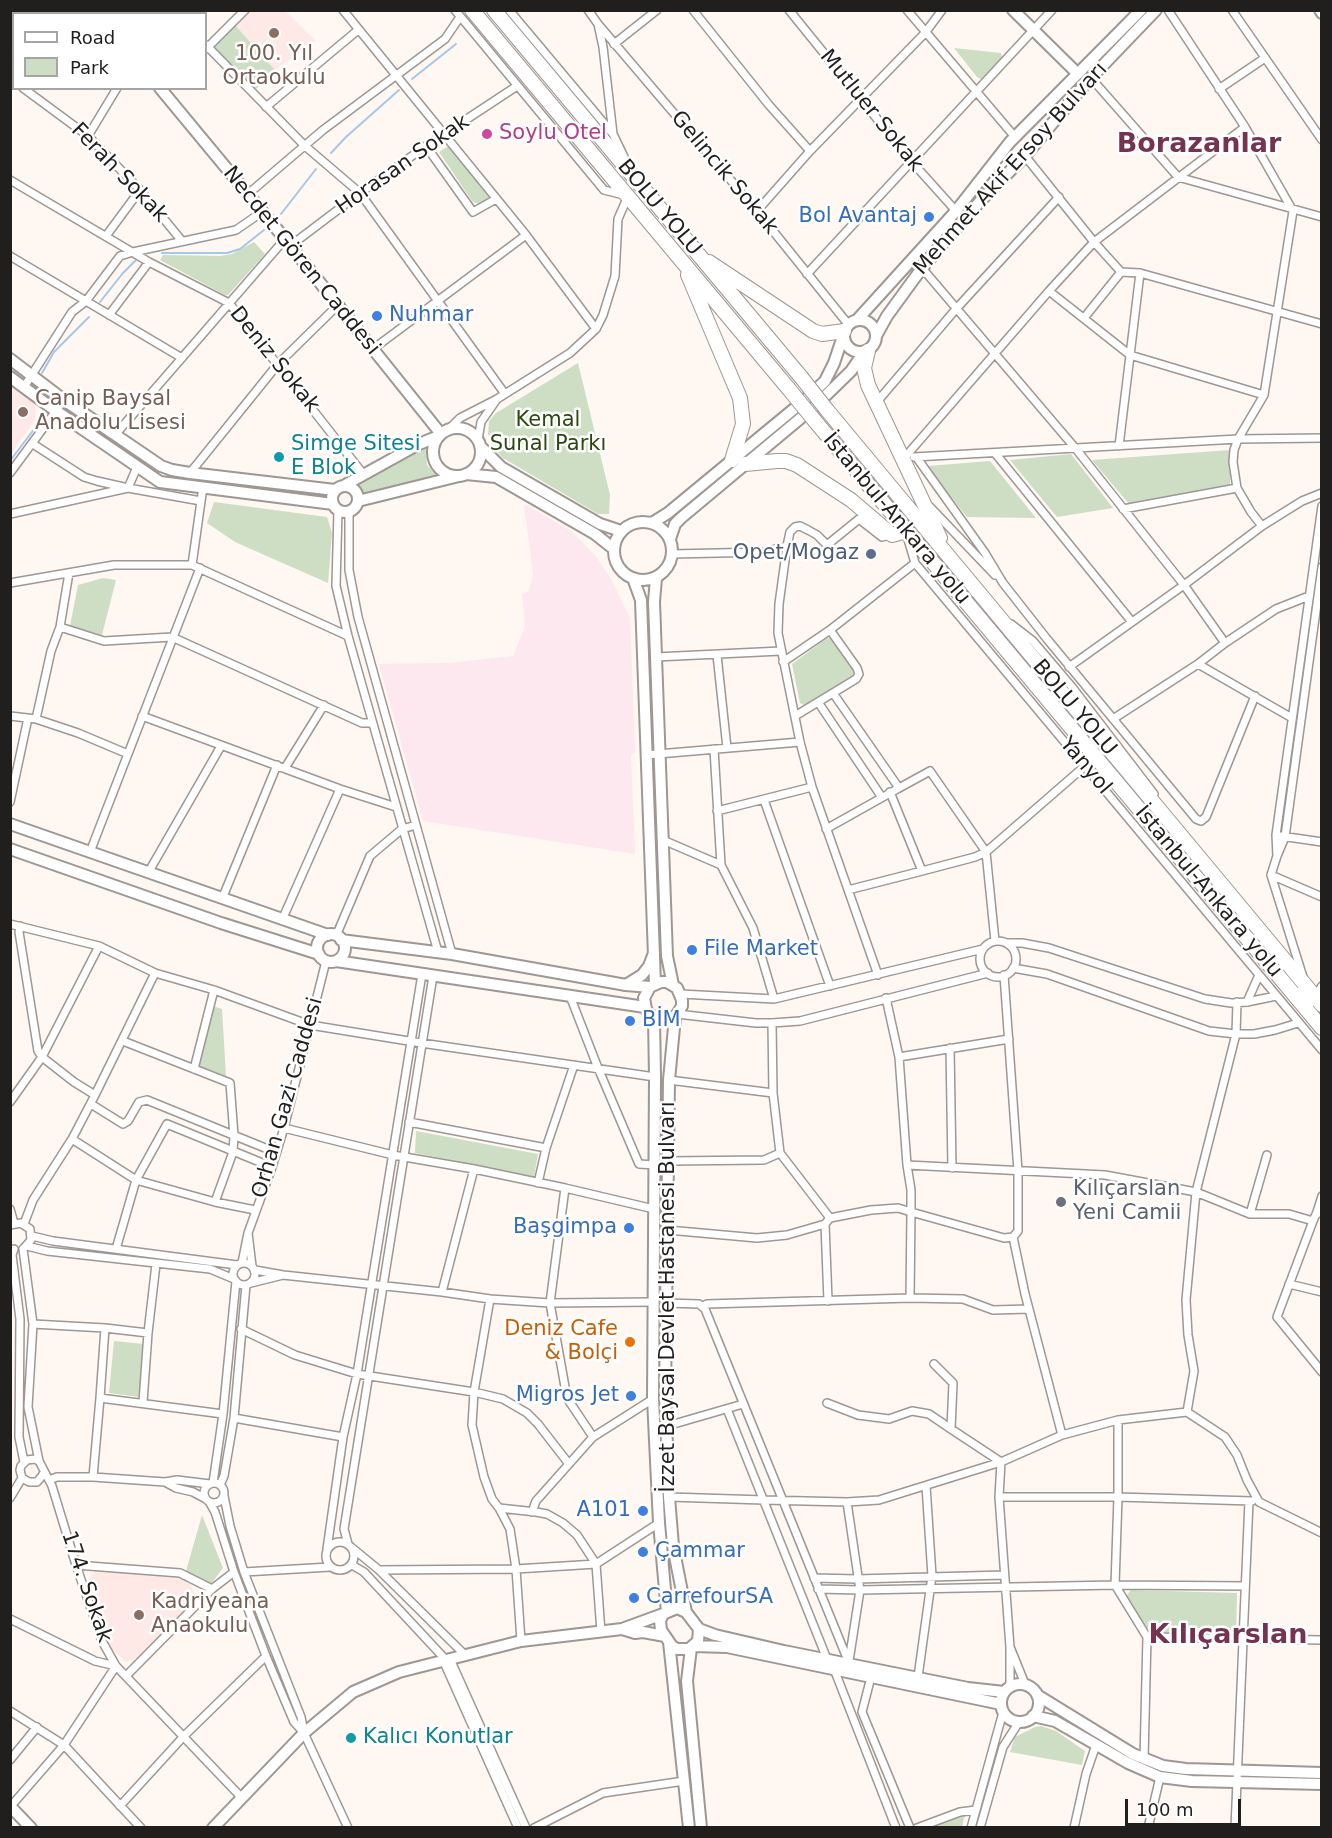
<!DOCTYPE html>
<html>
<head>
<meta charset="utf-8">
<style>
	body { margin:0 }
	#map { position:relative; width:1332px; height:1838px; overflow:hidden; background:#fef7f2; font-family:"DejaVu Sans",sans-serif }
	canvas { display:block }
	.frame { position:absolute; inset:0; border:12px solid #211f1d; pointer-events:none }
	.legend { position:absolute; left:12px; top:12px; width:195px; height:78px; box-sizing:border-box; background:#fff; border:2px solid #a6a5a5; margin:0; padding:8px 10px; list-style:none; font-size:18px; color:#211f1d }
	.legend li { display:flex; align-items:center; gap:12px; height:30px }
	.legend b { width:30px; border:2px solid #a6a5a5 }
	.scale { position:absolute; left:1125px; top:1799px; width:116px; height:27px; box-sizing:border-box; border:3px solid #211f1d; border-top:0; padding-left:8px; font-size:18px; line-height:21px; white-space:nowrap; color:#211f1d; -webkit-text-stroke:4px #fff; paint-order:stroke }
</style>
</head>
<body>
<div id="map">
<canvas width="1332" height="1838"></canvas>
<div class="frame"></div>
<ul class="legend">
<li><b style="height:8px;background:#fff"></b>Road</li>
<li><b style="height:16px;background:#cedec4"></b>Park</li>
</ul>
<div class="scale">100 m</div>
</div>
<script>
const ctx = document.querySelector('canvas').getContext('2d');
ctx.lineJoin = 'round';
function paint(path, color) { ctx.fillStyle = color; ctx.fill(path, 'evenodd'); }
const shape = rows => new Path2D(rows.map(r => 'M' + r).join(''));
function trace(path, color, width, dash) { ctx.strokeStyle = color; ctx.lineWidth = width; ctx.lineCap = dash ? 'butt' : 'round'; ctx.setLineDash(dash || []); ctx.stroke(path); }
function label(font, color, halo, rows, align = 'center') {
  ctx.font = font + ' "DejaVu Sans",sans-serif'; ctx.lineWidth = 5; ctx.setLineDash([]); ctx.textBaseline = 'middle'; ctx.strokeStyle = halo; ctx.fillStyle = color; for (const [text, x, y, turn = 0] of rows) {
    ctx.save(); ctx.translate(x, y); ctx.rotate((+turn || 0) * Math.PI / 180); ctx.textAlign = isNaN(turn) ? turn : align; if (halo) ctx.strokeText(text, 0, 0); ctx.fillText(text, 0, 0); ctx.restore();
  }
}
paint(shape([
	[524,504,571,531,595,555,611,579,630,618,635,752,631,756,635,854,423,821,379,664,450,663,513,656,525,627,522,594,529,591,533,575]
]), '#fde8ef');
paint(shape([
	[248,11,285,11,316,41,275,70,234,24],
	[11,386,36,404,35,420,11,454],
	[97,1568,178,1577,191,1585,196,1598,140,1656,126,1662,108,1645,88,1581]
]), '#fee9e7');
paint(shape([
	[234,24,275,70,256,89,213,46],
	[954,48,1001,53,1002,57,981,79,977,77],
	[447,147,451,148,490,199,480,205,472,201,439,152],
	[254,242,265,254,228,295,225,295,160,260,163,255,220,256,232,254],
	[578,363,610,495,609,514,598,514,503,458,493,448,488,434,489,421,496,413],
	[426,445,427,465,439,478,362,495,357,486],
	[1230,450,1230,485,1129,504,1092,460],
	[1071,454,1113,508,1057,517,1010,460],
	[990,461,1036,518,967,517,928,469,928,466],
	[214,502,327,517,332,533,328,583,235,542,207,523],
	[103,578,116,580,102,635,70,626,78,585],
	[827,638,833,639,854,670,854,674,852,678,805,706,800,703,792,664],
	[213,1006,222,1009,226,1076,199,1066],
	[416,1131,538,1154,534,1177,415,1153],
	[114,1341,144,1344,139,1397,109,1393],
	[202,1515,223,1568,211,1584,186,1571],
	[1131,1590,1237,1593,1236,1636,1152,1634,1127,1601,1127,1595],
	[1041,1726,1056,1731,1085,1751,1082,1765,1010,1752,1015,1737,1035,1727],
	[965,1814,962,1827,928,1827]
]), '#cedec4');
trace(shape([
	[412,79,456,44],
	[331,153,346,137,399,90],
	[281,214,316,169],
	[162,253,227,253,240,249,264,230],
	[100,302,123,273,137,259],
	[42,373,54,352,89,317],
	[10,461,44,416]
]), '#a5c7e9', 2);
const street = shape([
	[26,10,30,14],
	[175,10,177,14],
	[343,10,526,235,596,329],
	[509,10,613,134,625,159],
	[588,10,598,24,603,47,613,134],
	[693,10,769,105,810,151],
	[789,10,912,162,956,211],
	[907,10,1015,137],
	[1232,10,1322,140],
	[598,24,757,211,848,324],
	[614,44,657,10],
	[206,45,305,146,360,193,505,394],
	[206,49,245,10],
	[1091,78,1178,177,1322,217],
	[10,80,14,82],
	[23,88,88,136,140,190,182,241],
	[1219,89,1265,58],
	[266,107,358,30],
	[1245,127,1293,211,1264,395],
	[88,136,117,88],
	[426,146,473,212,496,199],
	[1025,156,1094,242,1121,272,1140,273,1322,324],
	[10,180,149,262,229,303,364,475],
	[248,194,323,130,445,39,460,17],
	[757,211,810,151,925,33,942,10],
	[106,236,140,190],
	[290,246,360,193,426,146,517,86],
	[10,256,182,358],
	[922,268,1076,449,1184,585,1225,643],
	[807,274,1052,10],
	[1049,291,1130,355,1264,395,1238,439,1234,450,1233,462,1237,488,1251,512,1262,526,1184,585,1069,667],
	[109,315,149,262],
	[1084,318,1121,272],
	[373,349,526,235],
	[24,387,72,312,86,301,120,256,133,252,236,230,262,212],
	[876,403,956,309,1059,197],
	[449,429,460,418,497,399,570,353,596,329,603,315,615,276,618,219,628,196,604,190,455,10],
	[115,435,285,239],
	[478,440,481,422,497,399],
	[33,444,84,477,97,481,128,488,137,467],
	[1119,446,1140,273],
	[995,453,1132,622],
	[906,456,1049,291,1094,242,1245,127,1168,10],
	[914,457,1238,439,1322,438],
	[917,458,985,553,1003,583,1047,639,1196,819,1201,821,1206,817,1255,696],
	[10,473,64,400],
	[190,473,278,364,338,305],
	[1322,506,1276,835,1277,856,1285,837,1322,567],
	[930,507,995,575],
	[1123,509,1237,488],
	[338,510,336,586,348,636,438,952],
	[349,511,349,570,358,617,452,954],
	[10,514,128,488,201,501],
	[1262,526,1302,501,1322,493],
	[907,536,915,563,1322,1050],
	[672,554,764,552,787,546],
	[192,565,203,487],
	[10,583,114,565,192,565,348,636],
	[1011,624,1033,641,1072,687,1154,794],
	[60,627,104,641,172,637,362,723,372,723],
	[717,655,727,748],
	[656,657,781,651],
	[783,662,830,630,915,563],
	[1198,664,1292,718],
	[818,702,881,796],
	[10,716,36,719,78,733,128,754],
	[142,716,340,789,396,807],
	[795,716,856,679,859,674,857,668,830,630],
	[36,719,51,651,60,627,69,573],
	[1113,719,1198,664,1225,643,1276,609,1309,596],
	[714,749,721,865],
	[646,755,800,742],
	[285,768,324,705],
	[899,788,930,771,986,852,1085,766],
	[764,800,830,986],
	[10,802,28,718],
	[717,811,812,787],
	[826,829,899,788,833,693],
	[1281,836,1322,842],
	[663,840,721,865,753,928,774,999],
	[90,852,200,568],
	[1277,856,1271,875,1303,977],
	[922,871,975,857,986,852,995,941],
	[148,873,221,746],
	[1271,875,1322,897],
	[848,890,922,871,890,792],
	[222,899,277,765],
	[282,920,340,789],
	[10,924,99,946,155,973,214,990,310,1025,421,1043,655,1077],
	[20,926,19,932,38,1051,42,1057,74,1082,95,1095],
	[336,936,370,856,402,829,416,825],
	'980 959a18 18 0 1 1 36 0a18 18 0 1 1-36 0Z',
	[1007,943,1022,943,1049,948,1205,999,1231,1003,1247,1002,1276,996],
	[1013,968,1047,974,1209,1031,1236,1034,1254,1034,1275,1030,1298,1023],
	[878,975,812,787,800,742,778,633,779,604,787,546,790,532,795,527,800,526,808,530,817,535,827,545,859,519,882,537,890,535],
	[1004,975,1018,1171,1018,1231,1013,1237,1025,1294,1062,1435],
	[1301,990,1311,1003,1322,986],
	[681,994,774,999,983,949],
	[570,996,598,1068,639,1164,655,1165],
	[886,998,899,1057,907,1165,911,1190,911,1212,1004,1238,1013,1237],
	[1247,1002,1259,975],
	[677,1014,756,1023,772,1023,800,1021,988,973],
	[772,1023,773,1093],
	[123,1041,230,1083,234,1136,233,1152,215,1202],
	[950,1048,952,1168],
	[899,1057,1009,1039],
	[194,1069,214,990],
	[10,1102,42,1057,99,946],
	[91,1104,123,1124,128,1121,139,1102,147,1100,275,1152],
	[409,1122,546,1148],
	[284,1128,393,1155,474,1169,565,1188,654,1209],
	[72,1139,136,1180,215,1202,255,1210],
	[780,1153,830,1218,871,1210,898,1208,911,1212,910,1298],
	[668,1161,764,1160,780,1153,773,1093,669,1080],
	[907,1165,1105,1175,1196,1192,1250,1214,1289,1214,1313,1221,1317,1212],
	[538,1183,546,1148,574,1065],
	[565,1188,550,1303,567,1398,593,1437],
	[1322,1196,1317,1212,1322,1213],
	[10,1209,14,1223],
	[1250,1214,1267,1155],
	[1313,1221,1277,1317,1322,1372],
	[24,1224,33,1200,72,1139,95,1095,155,973],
	[825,1224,828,1301],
	[10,1225,21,1223,30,1229,31,1240,24,1248],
	[668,1230,757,1238,787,1235,825,1224,830,1218],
	[248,1233,272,1167,284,1128,326,961],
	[32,1236,53,1241,237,1265],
	[27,1246,47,1251,210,1269,234,1279],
	[14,1249,12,1255,20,1319,19,1437,24,1462],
	[23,1249,33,1324,28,1407,39,1461],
	[116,1249,136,1180,167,1124,272,1167],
	'233 1274a11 11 0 1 1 22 0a11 11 0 1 1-22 0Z',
	[242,1263,248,1233,252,1266],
	[283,1275,442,1292,490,1299,550,1303,653,1302],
	[251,1283,283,1275,255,1270],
	[1289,1284,1322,1292],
	[442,1292,474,1169],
	[490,1299,474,1392,503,1399,527,1413,538,1424,569,1464],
	[666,1303,699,1304,705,1309,849,1663],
	[703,1306,707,1304,910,1298,963,1299,993,1310,1029,1309],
	[33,1324,105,1328,100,1398],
	[105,1328,148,1333],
	[241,1329,295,1355,357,1374,474,1392,472,1425,484,1477,492,1499,499,1508,536,1512,547,1514,563,1523,577,1535,596,1564,601,1632],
	[934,1364,953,1383,951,1429,1001,1462,999,1497,1010,1647],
	[143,1402,148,1333,156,1264],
	[827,1403,858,1415,889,1419,912,1411,929,1414,951,1429],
	[727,1409,827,1659],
	[1187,1412,1194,1371,1188,1335,1186,1300,1196,1192,1236,1034,1237,1002],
	[234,1418,343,1437],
	[1118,1420,1118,1497,1115,1585,1147,1637,1144,1759],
	[667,1426,743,1404],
	[44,1472,42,1476,37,1482,29,1482,22,1478,20,1470,21,1466,27,1460,35,1459,39,1461,52,1486,76,1565,102,1641,116,1666,242,1798],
	[93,1477,100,1398,223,1414],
	[49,1480,57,1477,93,1477,165,1482],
	'204 1493a10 10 0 1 1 20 0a10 10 0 1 1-20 0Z',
	[213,1483,223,1414,236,1281],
	[220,1485,224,1476,234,1418,246,1285],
	[224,1496,230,1526,244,1572,301,1717,304,1733,348,1828],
	[669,1497,764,1500,847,1502,879,1500,1001,1462,1062,1435,1118,1420,1187,1412,1225,1437,1237,1455,1247,1480,1259,1502,1322,1533],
	[999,1497,1118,1497,1252,1501],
	[10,1498,22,1478],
	[206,1499,193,1492,176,1488,165,1482,177,1480,210,1484],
	[847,1502,860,1590,849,1661],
	[210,1503,215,1512,234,1572,266,1656,294,1722,304,1733],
	[499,1508,510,1529,516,1569,521,1641],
	[532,1512,536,1501,593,1437,653,1399],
	'326 1556a14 14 0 1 1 28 0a14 14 0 1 1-28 0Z',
	[348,1544,344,1529,433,976],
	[351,1547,379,1570,465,1655],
	[327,1549,343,1437,357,1374,422,974],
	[76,1565,180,1573,212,1589],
	[352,1565,364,1572,446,1660],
	[379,1570,516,1569,596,1564,659,1523],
	[244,1572,330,1567],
	[814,1578,857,1579,1004,1575],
	[818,1589,860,1590,1115,1585,1245,1586],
	[10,1619,95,1661,116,1666,64,1745,11,1806],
	[1147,1637,1322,1640],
	[450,1659,526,1828],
	[443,1660,518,1828],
	[834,1669,896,1828],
	[126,1676,212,1589,234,1572],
	[871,1677,862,1712,910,1828],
	[918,1677,932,1576,926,1486],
	[1010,1686,1010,1647,1025,1684],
	[10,1711,64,1745,141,1828],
	[10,1760,37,1727],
	[120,1806,184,1736,266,1656],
	[534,1828,603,1793,684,1781],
	[917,1828,960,1812,976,1810],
	[971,1828,1003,1712],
	[980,1828,1003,1747,1019,1722],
	[1074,1828,1086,1774,1096,1745],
	[1148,1828,1160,1777],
	[1235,1828,1249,1501]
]);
const secondary = shape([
	[1013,10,1077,73],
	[49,14,51,10],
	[10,70,14,65],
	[10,359,64,400,161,466,172,470,190,473,335,490],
	[10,377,56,411,160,482,333,504],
	[345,485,419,444,439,436],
	'332 499a13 13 0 1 1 26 0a13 13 0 1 1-26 0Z',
	[358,501,459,476],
	[626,985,642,975,649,966,654,953]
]);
const primary = shape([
	[96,10,98,14],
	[1320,10,1322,13],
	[160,88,285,239,441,434],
	'844 336a16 16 0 1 1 32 0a16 16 0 1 1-32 0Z',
	[857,320,956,211,1010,142,1141,10],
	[876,336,887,316,922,268,983,198,1025,156,1086,83,1156,10],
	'433 452a24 24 0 1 1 48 0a24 24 0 1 1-48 0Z',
	[480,446,501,467,600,524,621,531],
	[466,474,496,477,595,534,614,549],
	'614 551a29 29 0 1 1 58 0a29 29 0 1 1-58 0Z',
	[652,523,668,513,806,399,825,381,834,363,844,333],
	[670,539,675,524,681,518,814,407,851,371,864,352],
	[633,578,641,600,655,984],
	[656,578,654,602,667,956,673,985],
	[10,824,328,935],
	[10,849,221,923,319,954],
	'317 948a14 14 0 1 1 28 0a14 14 0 1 1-28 0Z',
	[341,940,452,954,626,985,650,987,661,982,667,982,677,988,682,1000,682,1006,676,1016,665,1020,659,1020,649,1014,646,1009,644,998,650,987],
	[336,961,645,1007],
	[675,1017,669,1080,665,1395,669,1497,673,1546,686,1612],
	[654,1018,655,1077,653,1399,659,1523,667,1612],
	[677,1608,686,1612,699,1629,698,1641,689,1649,677,1649,672,1646,661,1630,660,1621,663,1614,677,1608],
	[663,1614,622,1629,635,1633,643,1632,665,1636],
	[699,1629,715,1635,784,1651,968,1688,1004,1692],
	[669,1642,689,1828],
	[694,1646,727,1647,1001,1704],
	[691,1648,687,1681,701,1828],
	'1001 1703a19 19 0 1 1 38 0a19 19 0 1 1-38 0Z',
	[1037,1695,1133,1754,1163,1766,1186,1769,1322,1773],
	[1033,1716,1055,1721,1128,1763,1160,1777,1192,1781,1322,1784],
	[10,1806,31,1828],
	[213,1828,304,1733,353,1692,399,1672,521,1641,622,1629]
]);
const highway = shape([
	[472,10,788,388],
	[494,10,801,377],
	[709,262,813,331,822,334,844,331],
	[688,275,740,398,743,424,732,460],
	[868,351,864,368,868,385,940,538],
	[827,410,1322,1005],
	[815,421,1322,1028],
	[745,464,777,461,786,461,797,465,851,500,892,535,906,531]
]);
trace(street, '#9e9793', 10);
trace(secondary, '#9e9793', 14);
trace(primary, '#9e9793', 14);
trace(highway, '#9e9793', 16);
trace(street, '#fff', 7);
trace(secondary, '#fff', 10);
trace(primary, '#fff', 10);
trace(highway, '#fff', 14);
const highwayBridge = shape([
	[801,377,827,410],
	[788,388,815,421]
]);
trace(highwayBridge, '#9e9793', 16, []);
trace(highwayBridge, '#fff', 14);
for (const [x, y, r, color] of [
	[274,33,6,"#8d6e63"],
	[487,134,6,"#d1479c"],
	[929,217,6,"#3f7fe0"],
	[377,316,6,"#3f7fe0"],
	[23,412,6,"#8d6e63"],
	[279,457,6,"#0f9aa8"],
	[871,554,6,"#5c6f8a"],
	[692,950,6,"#3f7fe0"],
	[630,1021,6,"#3f7fe0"],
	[1061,1202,6,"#6b7280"],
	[629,1228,6,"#3f7fe0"],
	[630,1342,6,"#e8710a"],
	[631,1396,6,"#3f7fe0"],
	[643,1511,6,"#3f7fe0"],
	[643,1552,6,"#3f7fe0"],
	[634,1598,6,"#3f7fe0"],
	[139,1615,6,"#8d6e63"],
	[351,1738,6,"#0f9aa8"]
]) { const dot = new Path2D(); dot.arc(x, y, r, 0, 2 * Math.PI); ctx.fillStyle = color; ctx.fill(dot); trace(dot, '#fff', 2); }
label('21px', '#785e54', '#fff', [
	["100. Yıl",274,55,"center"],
	["Ortaokulu",274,79,"center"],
	["Canip Baysal",35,400],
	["Anadolu Lisesi",35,424],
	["Kadriyeana",151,1603],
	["Anaokulu",151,1627]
], 'left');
label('21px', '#211f1d', '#fff', [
	["Mutluer Sokak",871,111,51],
	["Horasan Sokak",403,165,-35],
	["Mehmet Akif Ersoy Bulvarı",1011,169,-48],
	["Ferah Sokak",119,173,46],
	["Gelincik Sokak",724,173,50],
	["BOLU YOLU",659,208,50],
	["Necdet Gören Caddesi",301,261,51],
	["Deniz Sokak",274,360,51],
	["İstanbul-Ankara yolu",896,519,50],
	["BOLU YOLU",1074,708,50],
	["Yanyol",1085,766,50],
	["İstanbul-Ankara yolu",1208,892,50],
	["Orhan Gazi Caddesi",288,1098,-74],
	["İzzet Baysal Devlet Hastanesi Bulvarı",669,1297,-90],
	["174. Sokak",86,1587,71]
]);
label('21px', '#b23c85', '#fff', [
	["Soylu Otel",499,134]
], 'left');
label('21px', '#366cbe', '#fff', [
	["Bol Avantaj",917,217,"right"],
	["Nuhmar",389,316],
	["File Market",704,950],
	["BİM",642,1021],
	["Başgimpa",617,1228,"right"],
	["Migros Jet",619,1396,"right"],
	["A101",631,1511,"right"],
	["Çammar",655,1552],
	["CarrefourSA",646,1598]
], 'left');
label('21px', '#2c480e', '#fff', [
	["Kemal",548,421],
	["Sunal Parkı",548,445]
]);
label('21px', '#0d838f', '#fff', [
	["Simge Sitesi",291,445],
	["E Blok",291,469],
	["Kalıcı Konutlar",363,1738]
], 'left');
label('21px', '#4e5e75', '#fff', [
	["Opet/Mogaz",859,554]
], 'right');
label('21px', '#5b616d', '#fff', [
	["Kılıçarslan",1073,1190],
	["Yeni Camii",1073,1214]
], 'left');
label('21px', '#c56008', '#fff', [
	["Deniz Cafe",618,1330],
	["& Bolçi",618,1354]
], 'right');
label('bold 27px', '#753352', '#fff', [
	["Borazanlar",1199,145],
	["Kılıçarslan",1228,1636]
]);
</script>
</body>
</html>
